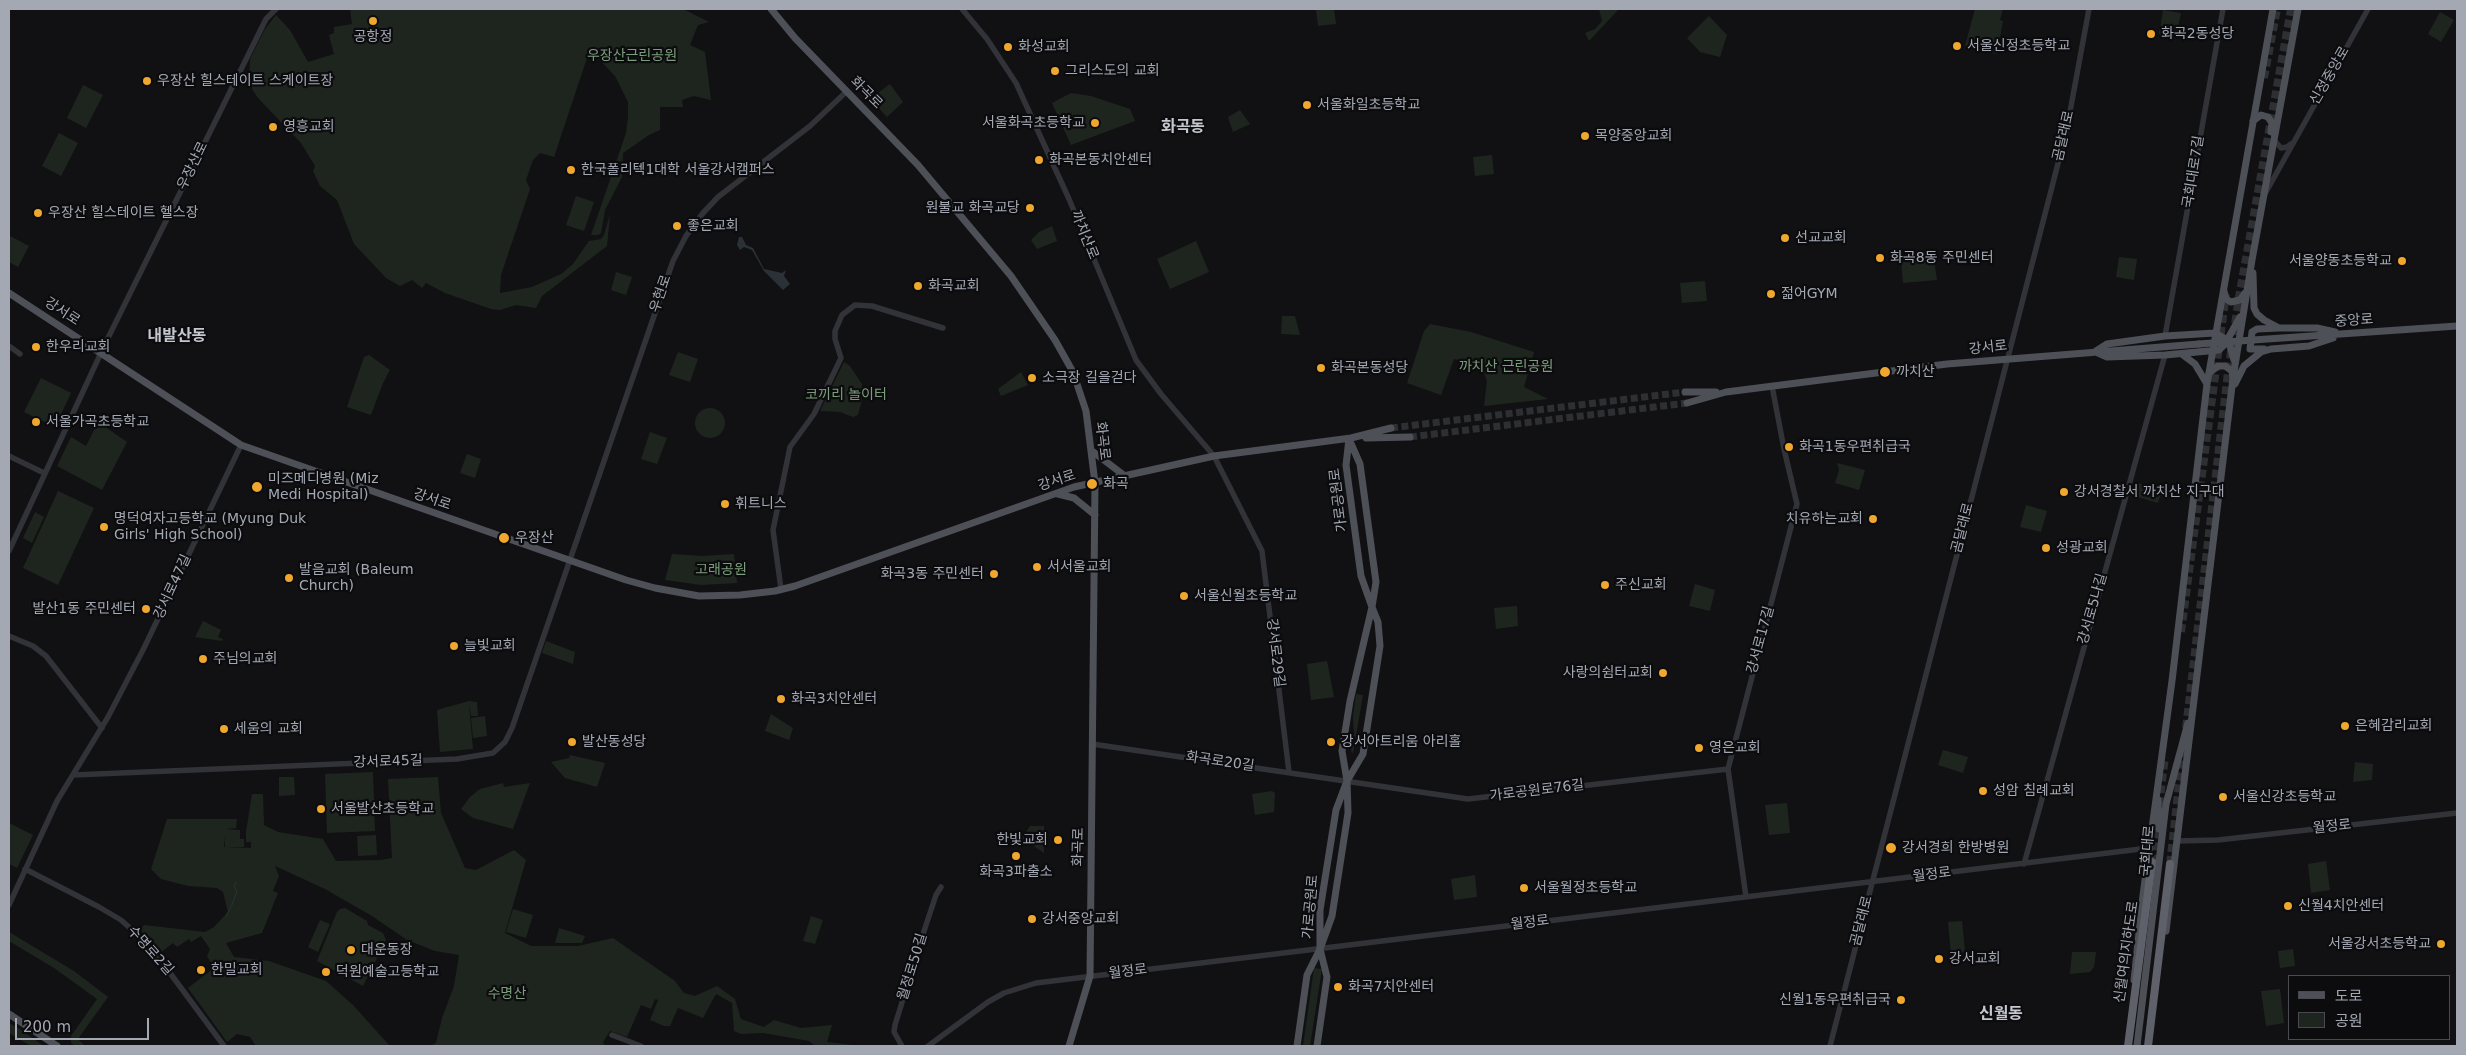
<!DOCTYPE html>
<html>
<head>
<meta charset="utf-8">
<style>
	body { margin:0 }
	#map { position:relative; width:2466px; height:1055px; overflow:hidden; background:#111113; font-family:"DejaVu Sans","Noto Sans KR",sans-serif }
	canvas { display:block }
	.frame { position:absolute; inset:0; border:10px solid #a3a8b3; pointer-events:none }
	.legend { position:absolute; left:2288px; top:975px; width:162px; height:65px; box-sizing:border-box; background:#0c0c0e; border:1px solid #484a50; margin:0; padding:6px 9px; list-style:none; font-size:15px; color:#a3a8b3 }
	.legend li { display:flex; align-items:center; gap:10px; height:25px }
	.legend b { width:25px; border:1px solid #484a50 }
	.scale { position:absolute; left:15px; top:1018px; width:134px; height:22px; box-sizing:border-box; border:2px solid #a3a8b3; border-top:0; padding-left:6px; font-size:15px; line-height:18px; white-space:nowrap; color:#a3a8b3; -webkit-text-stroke:4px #0c0c0e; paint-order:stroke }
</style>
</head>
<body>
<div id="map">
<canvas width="2466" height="1055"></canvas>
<div class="frame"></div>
<ul class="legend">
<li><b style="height:6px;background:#4e5057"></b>도로</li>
<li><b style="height:14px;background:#1e251e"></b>공원</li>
</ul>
<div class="scale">200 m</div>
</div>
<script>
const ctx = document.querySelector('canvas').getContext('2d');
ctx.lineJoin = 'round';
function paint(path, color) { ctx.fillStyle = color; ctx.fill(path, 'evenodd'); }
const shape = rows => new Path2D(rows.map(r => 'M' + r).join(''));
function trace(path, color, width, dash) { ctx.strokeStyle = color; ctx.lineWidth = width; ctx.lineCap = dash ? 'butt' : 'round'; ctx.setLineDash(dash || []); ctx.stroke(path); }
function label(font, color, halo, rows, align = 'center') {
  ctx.font = font + ' "DejaVu Sans","Noto Sans KR",sans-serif'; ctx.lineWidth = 4.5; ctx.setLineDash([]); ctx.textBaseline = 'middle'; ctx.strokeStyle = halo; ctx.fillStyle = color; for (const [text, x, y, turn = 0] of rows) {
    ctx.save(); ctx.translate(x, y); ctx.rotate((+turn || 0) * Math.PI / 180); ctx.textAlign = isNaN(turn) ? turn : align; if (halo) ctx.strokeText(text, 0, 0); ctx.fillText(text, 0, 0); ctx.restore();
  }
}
paint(shape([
	[350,9,683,9,709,22,698,25,690,45,705,52,711,100,694,96,682,100,683,107,660,107,660,130,649,135,623,153,622,177,605,210,601,233,598,235,591,235,626,133,628,118,628,102,615,76,600,60,588,55,554,157,540,153,533,160,526,180,530,189,501,275,500,293,532,287,561,274,573,264,589,241,601,239,604,235,610,214,607,246,542,296,536,308,516,305,500,310,491,309,445,293,426,283,422,288,412,280,400,286,386,278,354,244,337,200,320,186,313,171,315,166,301,143,258,98,249,84,250,59,265,29,276,15,290,30,308,62,334,54,329,35,334,33,334,27,352,24],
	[1334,9,1336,24,1318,26,1316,10],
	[1599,9,1619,9,1589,41,1585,33,1595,29,1602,21],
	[1975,9,2003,9,2000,20,2003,21,1997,54,1965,46],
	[2163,10,2181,13,2176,37,2159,34],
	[2440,12,2454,20,2441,42,2428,34],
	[1709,16,1727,35,1720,57,1700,52,1687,38],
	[890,84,903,102,887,117,870,99],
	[83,85,103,95,86,128,67,118],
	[1071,93,1091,96,1130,109,1135,121,1071,145,1052,103],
	[1240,110,1250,124,1233,132,1228,117],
	[59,133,78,143,61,176,42,166],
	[1492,155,1494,174,1475,176,1473,157],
	[576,196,594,202,584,231,566,225],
	[1052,226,1057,241,1037,249,1031,240,1039,232],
	[10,236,29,246,18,267,9,262],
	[1196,241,1209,272,1170,289,1157,259],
	[2119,257,2137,259,2134,280,2116,277],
	[1934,259,1937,280,1903,283,1901,262],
	[616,272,632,277,626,295,611,290],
	[1705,281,1707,301,1682,303,1680,283],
	[1282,316,1295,316,1300,335,1281,334],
	[1430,324,1471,332,1534,352,1524,387,1548,399,1484,406,1487,380,1480,365,1454,359,1441,395,1407,383,1424,331],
	[678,352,698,359,690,382,669,375],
	[369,355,390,370,383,383,371,415,347,407,364,357],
	[844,362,850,366,862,384,862,400,858,415,853,417,840,412,820,411],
	[1021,372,1028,385,1001,396,998,389],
	[41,378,71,393,55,427,24,412],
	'695 423a15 15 0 1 1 30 0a15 15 0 1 1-30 0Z',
	[98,422,127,442,102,490,57,466,71,437,86,446],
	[650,432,667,438,657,464,641,459],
	[467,454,481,459,475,478,460,473],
	[1837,463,1865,470,1859,490,1835,483,1839,470],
	[2138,483,2162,490,2158,503,2134,496],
	[58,491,94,508,58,585,23,568],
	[2026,505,2047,511,2041,532,2020,527],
	[35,512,44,517,32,543,23,538],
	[672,554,702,556,734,554,737,583,701,585,665,580],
	[1695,584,1715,590,1710,611,1689,606],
	[1517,606,1518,626,1496,629,1494,608],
	[203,621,221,630,218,637,223,639,222,641,195,637],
	[546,641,575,652,573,664,542,653],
	[1327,661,1334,697,1311,700,1307,664],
	[1356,694,1363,695,1353,753,1351,752,1354,734,1353,717],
	[469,701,477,702,478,716,471,716,469,704,473,749,440,752,437,710],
	[771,714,793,728,789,740,765,731],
	[485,716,487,736,473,738,471,718],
	[1943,750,1968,757,1963,773,1938,765],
	[570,755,605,763,597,787,565,778,551,762,569,758],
	[2355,762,2373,764,2372,780,2353,782],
	[373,772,375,831,327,833,325,774],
	[279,777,294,777,295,795,279,796],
	[438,777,441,813,465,868,476,870,514,850,526,860,505,933,531,946,578,946,613,938,675,981,684,993,695,996,717,986,735,999,741,1019,764,1027,774,1020,801,1028,832,1025,827,1042,861,1046,815,1046,809,1041,763,1033,741,1034,734,1031,732,1003,716,994,703,1018,678,1008,670,1026,664,1026,650,1020,658,1000,655,999,651,1009,641,1005,627,1037,610,1031,603,1042,605,1046,430,1046,436,1043,442,1018,454,986,459,955,435,951,407,940,372,916,325,889,275,866,279,876,273,891,278,893,262,933,226,943,234,957,269,961,326,981,353,1005,389,1045,393,1046,256,1046,250,1037,237,1034,227,1042,188,988,214,968,207,956,210,949,201,936,191,942,189,939,177,947,173,943,160,953,140,930,144,925,205,932,214,927,228,912,223,892,217,888,188,886,161,879,151,869,167,819,237,819,236,828,225,829,240,830,240,839,244,839,244,847,225,847,225,836,224,847,251,848,251,842,246,842,246,832,252,794,263,794,264,825,278,832,323,839,336,861,381,860,392,858,388,779],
	[503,783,504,787,530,783,513,829,473,818,461,809,470,797,480,789],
	[1272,791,1275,793,1274,812,1255,815,1252,794],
	[1787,803,1790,833,1769,835,1765,805],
	[9,823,33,835,17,868,9,864],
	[1030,826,1044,826,1044,853,1022,838],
	[376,835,377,855,358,856,357,836],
	[2326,861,2330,890,2311,893,2308,864],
	[1475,875,1477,897,1454,900,1451,879],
	[345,908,367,921,368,925,383,933,386,940,363,986,317,961,337,912,340,909],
	[513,909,533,915,526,938,506,932],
	[811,916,823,920,815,944,803,941],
	[320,920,330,924,318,952,308,947],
	[1962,921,1965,952,1951,954,1948,922],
	[559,928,585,936,582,943,555,943],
	[9,932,74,971,108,997,78,1039,85,1046,75,1046,71,1043,71,1036,97,999,54,968,9,941],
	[2293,949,2295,966,2280,968,2278,951],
	[2072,952,2096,952,2094,967,2090,972,2070,974],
	[1314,968,1322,969,1310,1046,1303,1046],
	[2280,989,2284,1023,2266,1026,2261,991],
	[9,1023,18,1028,44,1046,31,1046,9,1033]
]), '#1e251e');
paint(shape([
	[739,237,742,237,746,245,753,248,764,269,782,273,786,270,784,276,790,284,783,290,764,271,752,250,744,247,740,250,737,245]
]), '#2a3238');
trace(shape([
	[226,916,232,905,237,891,234,886,236,882]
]), '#2a3238', 1);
trace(shape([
	[1391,428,1685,392],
	[1410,437,1687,403]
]), '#2e2f33', 7, [7, 3.5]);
trace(shape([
	[2264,78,2277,9],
	[2181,632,2226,294],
	[2186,728,2228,372,2239,297,2291,9],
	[2159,805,2165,757],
	[2152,862,2157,822],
	[2170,864,2183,749]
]), '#2e2f33', 8, [8, 4]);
trace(shape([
	[962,9,987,39,1016,83,1069,199,1136,360,1161,394,1214,456,1262,551,1289,772],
	[2274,140,2281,148,2287,147,2291,144],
	[2266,192,2368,9],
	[2165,336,2223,9],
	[9,346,20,354],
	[9,456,44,473],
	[9,551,106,342,266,19,276,9],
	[781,589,773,530,790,447,814,414,841,358,835,339,835,331,842,315,855,305,872,306,943,328],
	[9,636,33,646,46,656,102,728],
	[1092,744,1468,799,1728,769],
	[73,775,457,759,493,753,505,742,512,728,673,261,686,236,703,213,718,197,810,126,847,91],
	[2177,841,2218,840,2457,813],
	[2024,864,2165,355],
	[25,869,99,907,121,920,139,936,170,973,224,1046],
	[1746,897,1728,769,1797,504,1784,449,1772,386],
	[9,905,57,801,108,717,144,648,241,445],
	[612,1035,641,1046],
	[902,1046,894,1032,895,1025,924,931,936,895,941,887],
	[928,1046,988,1002,1004,993,1036,983,2149,848],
	[1830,1046,2053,183,2067,128,2089,9]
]), '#323338', 5.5);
trace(shape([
	[771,9,795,38,918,165,1011,276,1055,340,1073,372,1086,411,1095,483,1090,976,1069,1046],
	[2253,121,2261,115,2268,117,2272,123,2271,132],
	[2253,273,2254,308,2257,314,2264,320,2279,328,2317,328,2335,332],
	[2224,291,2226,299,2231,302,2240,300,2245,293],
	[9,293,241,445,626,580,655,588,699,596,740,595,775,591,795,586,1074,487,1214,456,1351,438,1391,428],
	[2253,340,2457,326],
	[2264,349,2250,349,2252,332,2257,329,2279,328],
	[2096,351,2107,344,2165,336,2215,333,2226,339,2230,346,2234,360],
	[2098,353,2107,357,2165,355,2219,350,2225,344,2240,317],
	[2183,355,2195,364,2207,384],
	[2209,373,2218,366,2225,366,2232,371,2233,378],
	[2235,384,2244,366,2261,352,2271,349,2309,346,2333,338],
	[1685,392,1716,392],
	[1687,403,1726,392,1947,364,2199,344],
	[1366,438,1410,437],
	[1092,451,1125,476],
	[1058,494,1074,498,1095,515],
	[2158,800,2159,829],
	[2166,931,2233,378,2252,260,2298,9],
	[2134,980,2143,895,2172,681,2207,384,2273,9],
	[9,1014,57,1046],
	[1297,1046,1307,975,1320,949,1320,910,1336,810,1347,781,1342,751,1350,701,1372,607,1361,576,1346,465,1349,439],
	[1317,1046,1327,977,1320,949,1332,916,1348,813,1347,781,1363,754,1380,646,1378,622,1372,607,1376,582,1360,464,1349,439],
	[2137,1046,2166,804,2188,723]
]), '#4e5057', 7);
trace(shape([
	[2128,1046,2152,862],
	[2148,1046,2170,864]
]), '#5e6169', 8);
trace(shape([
	[2199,344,2253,340]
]), '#4e5057', 7);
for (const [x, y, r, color] of [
	[373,21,5,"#efa72d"],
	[2151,34,5,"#efa72d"],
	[1957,46,5,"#efa72d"],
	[1008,47,5,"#efa72d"],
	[1055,71,5,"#efa72d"],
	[147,81,5,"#efa72d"],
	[1307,105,5,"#efa72d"],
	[1095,123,5,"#efa72d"],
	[273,127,5,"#efa72d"],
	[1585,136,5,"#efa72d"],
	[1039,160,5,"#efa72d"],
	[571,170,5,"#efa72d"],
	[1030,208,5,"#efa72d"],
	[38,213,5,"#efa72d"],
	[677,226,5,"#efa72d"],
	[1785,238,5,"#efa72d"],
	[1880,258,5,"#efa72d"],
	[2402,261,5,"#efa72d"],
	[918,286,5,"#efa72d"],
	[1771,294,5,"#efa72d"],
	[36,347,5,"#efa72d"],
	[1321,368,5,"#efa72d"],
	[1885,372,6,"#efa72d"],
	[1032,378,5,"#efa72d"],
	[36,422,5,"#efa72d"],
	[1789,447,5,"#efa72d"],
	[1092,484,6,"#efa72d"],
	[257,487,6,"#efa72d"],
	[2064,492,5,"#efa72d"],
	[725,504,5,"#efa72d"],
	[1873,519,5,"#efa72d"],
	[104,527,5,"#efa72d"],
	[504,538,6,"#efa72d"],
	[2046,548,5,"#efa72d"],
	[1037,567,5,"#efa72d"],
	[994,574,5,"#efa72d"],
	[289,578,5,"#efa72d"],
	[1605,585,5,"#efa72d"],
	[1184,596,5,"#efa72d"],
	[146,609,5,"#efa72d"],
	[454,646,5,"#efa72d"],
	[203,659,5,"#efa72d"],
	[1663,673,5,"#efa72d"],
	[781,699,5,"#efa72d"],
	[2345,726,5,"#efa72d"],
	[224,729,5,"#efa72d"],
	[572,742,5,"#efa72d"],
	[1331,742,5,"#efa72d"],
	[1699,748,5,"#efa72d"],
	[1983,791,5,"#efa72d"],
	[2223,797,5,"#efa72d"],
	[321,809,5,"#efa72d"],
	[1058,840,5,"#efa72d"],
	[1891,848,6,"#efa72d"],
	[1016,856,5,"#efa72d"],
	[1524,888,5,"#efa72d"],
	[2288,906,5,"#efa72d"],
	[1032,919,5,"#efa72d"],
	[2441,944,5,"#efa72d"],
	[351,950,5,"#efa72d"],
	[1939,959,5,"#efa72d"],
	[201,970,5,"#efa72d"],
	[326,972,5,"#efa72d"],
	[1338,987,5,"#efa72d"],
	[1901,1000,5,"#efa72d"]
]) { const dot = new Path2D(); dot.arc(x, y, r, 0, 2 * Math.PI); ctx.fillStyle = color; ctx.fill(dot); trace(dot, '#0c0c0e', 2); }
label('14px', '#a3a8b3', '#0c0c0e', [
	["화곡2동성당",2161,34],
	["공항정",373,37,"center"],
	["서울신정초등학교",1967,46],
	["화성교회",1018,47],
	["그리스도의 교회",1065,71],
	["우장산 힐스테이트 스케이트장",157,81],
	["서울화일초등학교",1317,105],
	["서울화곡초등학교",1085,123,"right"],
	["영흥교회",283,127],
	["목양중앙교회",1595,136],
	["화곡본동치안센터",1049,160],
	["한국폴리텍1대학 서울강서캠퍼스",581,170],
	["원불교 화곡교당",1020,208,"right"],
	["우장산 힐스테이트 헬스장",48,213],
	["좋은교회",687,226],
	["선교교회",1795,238],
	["화곡8동 주민센터",1890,258],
	["서울양동초등학교",2392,261,"right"],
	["화곡교회",928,286],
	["젊어GYM",1781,294],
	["한우리교회",46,347],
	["화곡본동성당",1331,368],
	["까치산",1896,372],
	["소극장 길을걷다",1042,378],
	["서울가곡초등학교",46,422],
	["화곡1동우편취급국",1799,447],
	["미즈메디병원 (Miz",268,479],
	["Medi Hospital)",268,495],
	["화곡",1103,484],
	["강서경찰서 까치산 지구대",2074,492],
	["휘트니스",735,504],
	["명덕여자고등학교 (Myung Duk",114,519],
	["Girls' High School)",114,535],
	["치유하는교회",1863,519,"right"],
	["우장산",515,538],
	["성광교회",2056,548],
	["서서울교회",1047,567],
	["발음교회 (Baleum",299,570],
	["Church)",299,586],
	["화곡3동 주민센터",984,574,"right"],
	["주신교회",1615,585],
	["서울신월초등학교",1194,596],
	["발산1동 주민센터",136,609,"right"],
	["늘빛교회",464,646],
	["주님의교회",213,659],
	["사랑의쉼터교회",1653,673,"right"],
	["화곡3치안센터",791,699],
	["은혜감리교회",2355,726],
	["세움의 교회",234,729],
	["발산동성당",582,742],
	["강서아트리움 아리홀",1341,742],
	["영은교회",1709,748],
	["성암 침례교회",1993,791],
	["서울신강초등학교",2233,797],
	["서울발산초등학교",331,809],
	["한빛교회",1048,840,"right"],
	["강서경희 한방병원",1902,848],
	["화곡3파출소",1016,872,"center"],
	["서울월정초등학교",1534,888],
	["신월4치안센터",2298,906],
	["강서중앙교회",1042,919],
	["서울강서초등학교",2431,944,"right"],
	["대운동장",361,950],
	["강서교회",1949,959],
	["한밀교회",211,970],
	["덕원예술고등학교",336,972],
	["화곡7치안센터",1348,987],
	["신월1동우편취급국",1891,1000,"right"]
], 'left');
label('14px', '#7a9e7b', '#0c0c0e', [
	["우장산근린공원",632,56],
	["까치산 근린공원",1506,367],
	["코끼리 놀이터",846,395],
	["고래공원",721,570],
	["수명산",507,994]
]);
label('14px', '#a3a8b3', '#0c0c0e', [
	["신정중앙로",2330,76,-60],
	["화곡로",866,93,45],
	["곰달래로",2064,136,-77],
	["우장산로",193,166,-64],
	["국회대로7길",2194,172,-81],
	["까치산로",1084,235,68],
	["우현로",661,294,-71],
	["강서로",62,312,33],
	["중앙로",2354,321,-4],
	["강서로",1988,348,-6],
	["화곡로",1102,441,83],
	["강서로",1057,481,-18],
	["강서로",432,500,19],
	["가로공원로",1339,500,-97],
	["곰달래로",1963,528,-76],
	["강서로47길",173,587,-65],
	["강서로5나길",2093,609,-74],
	["강서로17길",1761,640,-75],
	["강서로29길",1275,653,83],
	["강서로45길",388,762,-2],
	["화곡로20길",1220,762,8],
	["가로공원로76길",1537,791,-7],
	["월정로",2332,827,-6],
	["화곡로",1079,847,-89],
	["국회대로",2148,851,-85],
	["월정로",1932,875,-7],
	["가로공원로",1311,907,-85],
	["곰달래로",1862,921,-76],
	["월정로",1530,923,-7],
	["수명로2길",150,951,48],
	["신월여의지하도로",2127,952,-82],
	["월정로50길",913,967,-73],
	["월정로",1128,972,-7]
]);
label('bold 16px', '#c4c7cf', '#0c0c0e', [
	["화곡동",1183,128],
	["내발산동",177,337],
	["신월동",2001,1015]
]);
</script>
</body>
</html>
